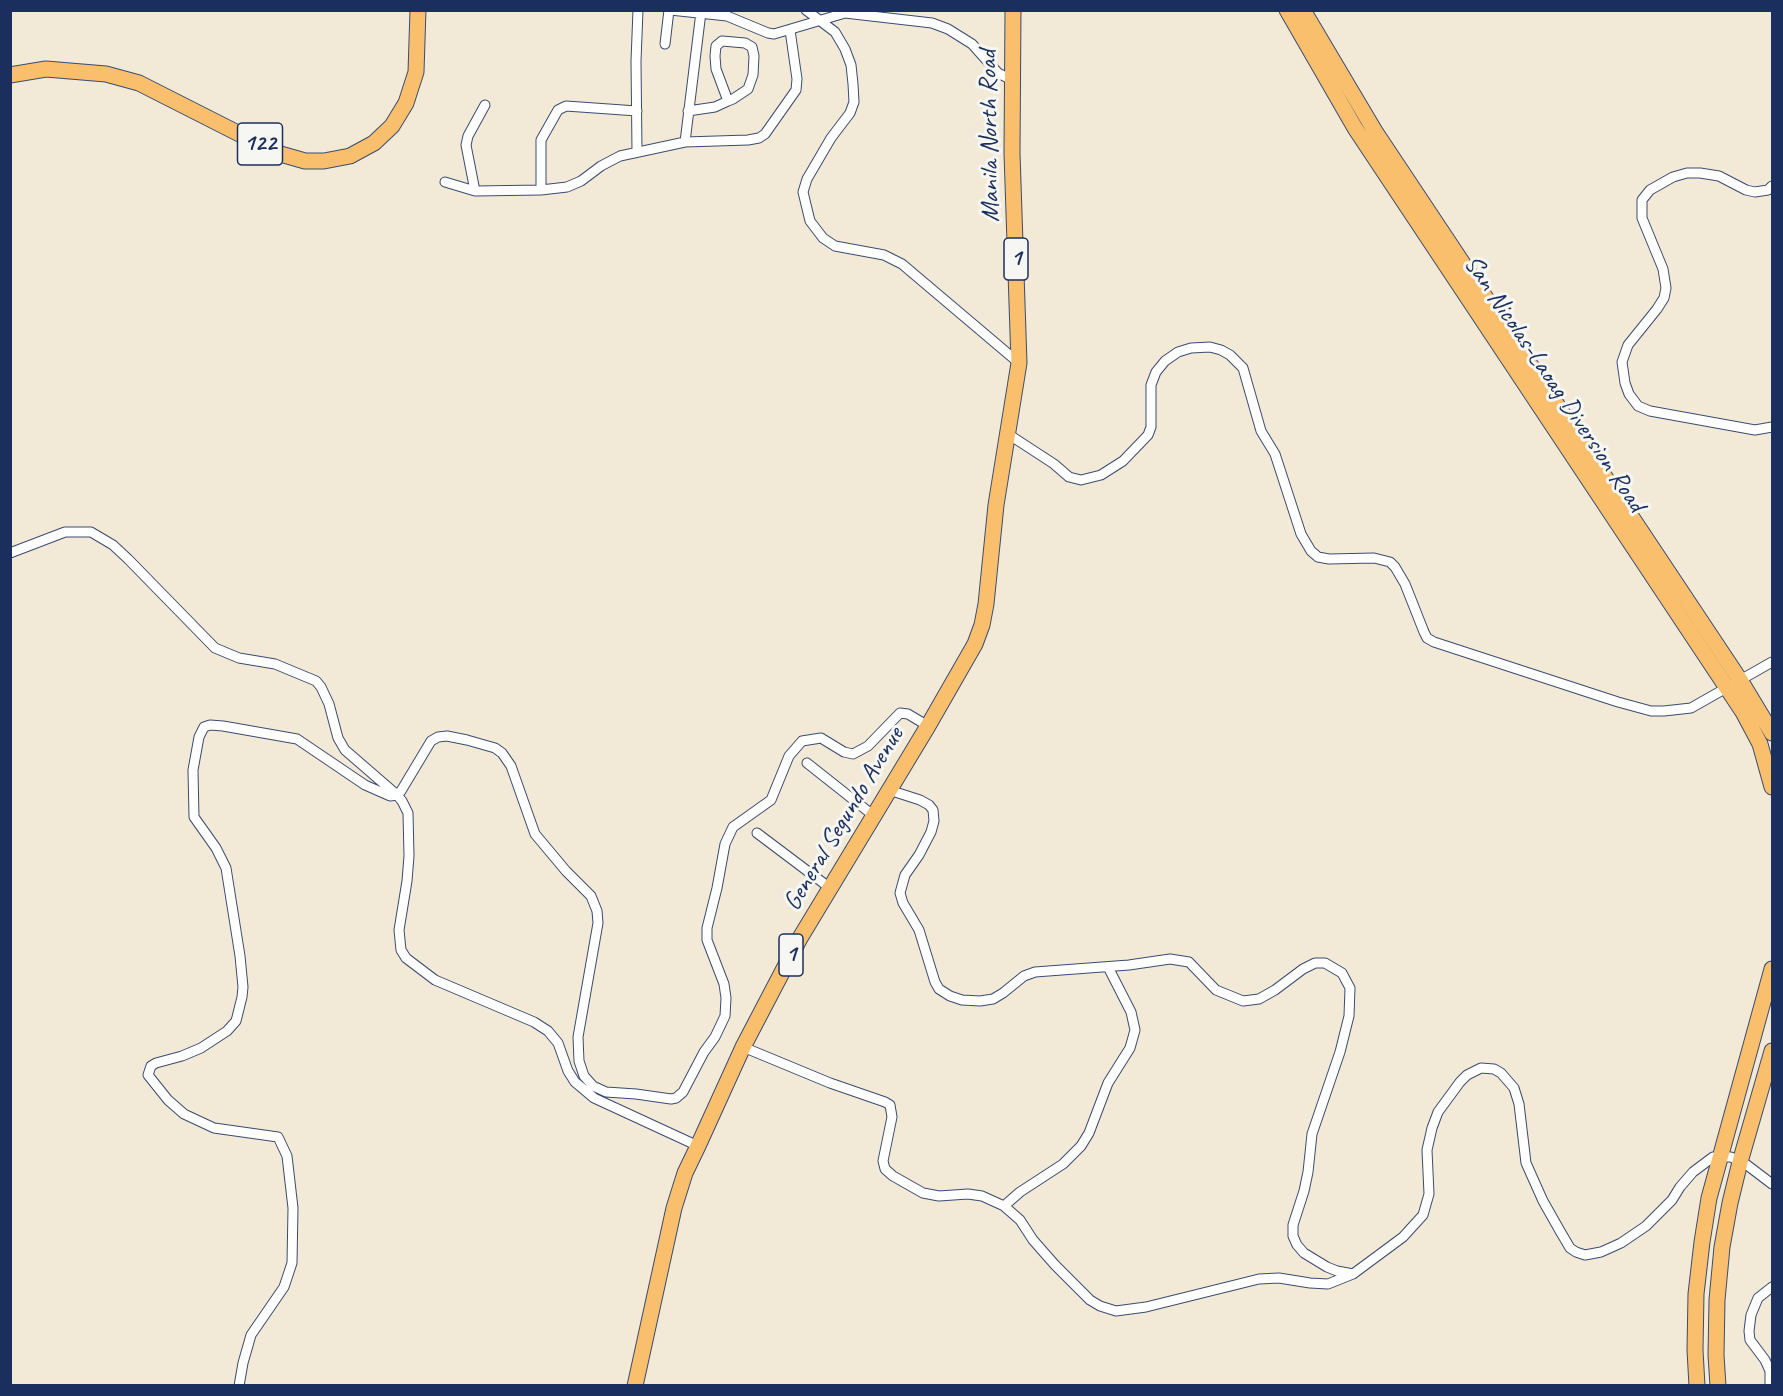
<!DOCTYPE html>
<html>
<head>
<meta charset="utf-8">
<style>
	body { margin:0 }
	#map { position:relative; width:1783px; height:1396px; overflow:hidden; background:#f2ead7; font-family:Caveat,sans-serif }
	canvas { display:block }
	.frame { position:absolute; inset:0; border:12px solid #1b2f5e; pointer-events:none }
</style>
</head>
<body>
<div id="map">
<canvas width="1783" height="1396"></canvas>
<div class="frame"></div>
</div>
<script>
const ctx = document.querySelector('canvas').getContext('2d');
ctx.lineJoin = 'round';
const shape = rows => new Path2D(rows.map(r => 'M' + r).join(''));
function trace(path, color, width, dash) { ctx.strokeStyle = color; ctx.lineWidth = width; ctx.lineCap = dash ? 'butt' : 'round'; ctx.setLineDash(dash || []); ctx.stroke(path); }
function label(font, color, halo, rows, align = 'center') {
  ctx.font = font + ' Caveat,sans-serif'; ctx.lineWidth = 6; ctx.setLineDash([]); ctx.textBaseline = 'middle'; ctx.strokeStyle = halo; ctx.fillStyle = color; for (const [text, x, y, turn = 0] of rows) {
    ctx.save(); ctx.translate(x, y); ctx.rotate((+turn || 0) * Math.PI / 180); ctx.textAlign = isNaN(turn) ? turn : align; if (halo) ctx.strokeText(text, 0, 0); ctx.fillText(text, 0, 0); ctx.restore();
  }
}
const minor = shape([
	[670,10,727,16,768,33,774,34,845,13,932,23,948,29,972,44,998,73,1012,80],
	[806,10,835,32,845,49,851,65,853,84,854,102,850,113,831,138,807,179,803,192,810,221,823,238,835,246,884,255,902,264,1019,363],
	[665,44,669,10],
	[688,111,715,107,728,101,733,99,748,89,753,75,754,56,752,47,745,43,722,41,716,46,715,56,716,69,728,101],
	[685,142,701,12],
	[637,152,636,61,638,10],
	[445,182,475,191,541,190,567,187,581,181,601,166,620,156,685,142,748,140,759,138,765,134,796,90,797,79,790,30],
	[1772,186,1768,190,1755,192,1746,190,1719,176,1700,173,1687,173,1673,177,1650,190,1642,200,1642,218,1663,269,1666,288,1664,298,1657,309,1628,345,1622,362,1625,383,1629,394,1638,406,1650,411,1755,430,1772,427],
	[541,190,541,140,558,110,566,106,637,111],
	[475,191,466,145,468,136,485,105],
	[1008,434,1054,464,1069,477,1081,480,1101,475,1123,461,1148,435,1151,427,1151,385,1156,372,1165,361,1178,352,1191,348,1210,347,1221,350,1230,355,1243,368,1261,431,1275,454,1301,534,1311,551,1318,557,1329,559,1374,558,1390,562,1395,567,1405,584,1424,632,1427,638,1434,642,1618,702,1651,711,1664,711,1691,708,1772,662],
	[10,553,65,532,91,532,113,545,128,559,215,648,239,658,275,664,316,681,321,687,329,704,338,738,345,750,397,795,402,801,408,813,409,856,407,881,399,930,401,950,406,958,435,980,534,1022,548,1031,558,1043,568,1071,575,1082,594,1098,698,1146],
	[807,763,874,816],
	[889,790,920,800,929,805,933,810,934,821,931,832,919,855,905,875,900,893,903,903,919,930,935,982,939,989,950,996,962,1000,980,1001,993,999,1003,993,1024,976,1035,972,1129,965,1170,959,1189,962,1216,990,1243,1001,1259,999,1275,990,1303,969,1315,963,1325,963,1342,973,1350,988,1349,1016,1340,1052,1312,1134,1308,1172,1304,1191,1293,1225,1293,1236,1297,1245,1304,1253,1327,1267,1337,1271,1353,1274],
	[757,833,830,888],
	[743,1047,830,1083,885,1102,890,1105,892,1117,883,1161,885,1169,893,1176,923,1193,939,1196,968,1194,982,1196,1004,1206,1020,1220,1033,1240,1055,1265,1090,1300,1100,1306,1116,1311,1146,1307,1259,1279,1279,1278,1310,1283,1328,1284,1353,1274,1403,1237,1423,1215,1429,1194,1427,1150,1432,1128,1438,1112,1460,1082,1467,1075,1481,1068,1494,1069,1501,1073,1514,1088,1519,1104,1526,1163,1543,1201,1560,1231,1570,1248,1576,1252,1585,1255,1601,1252,1621,1243,1646,1226,1672,1200,1680,1187,1693,1172,1713,1157,1731,1157,1747,1165,1772,1184],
	[1004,1206,1020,1192,1063,1164,1081,1146,1089,1133,1108,1083,1130,1048,1135,1030,1131,1012,1108,967],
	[239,1386,243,1363,251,1335,284,1287,292,1263,293,1208,287,1156,278,1137,214,1128,184,1114,168,1100,148,1075,151,1066,156,1063,182,1056,201,1048,227,1031,236,1021,242,997,243,987,240,956,226,868,216,848,194,817,193,770,199,737,204,727,210,725,223,726,297,739,365,785,390,796,397,795,401,791,431,741,438,737,447,736,467,740,495,748,502,753,511,766,535,834,566,871,591,896,597,911,598,923,578,1037,579,1061,584,1076,593,1086,606,1092,636,1094,671,1099,676,1098,683,1092,704,1052,715,1037,725,1016,726,998,724,984,707,940,707,928,717,888,725,844,733,827,771,800,789,756,802,741,821,738,844,752,853,754,868,746,900,713,908,714,928,726],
	[1770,1386,1770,1371,1765,1360,1750,1340,1749,1331,1751,1315,1758,1298,1772,1287]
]);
const primary = shape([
	[1287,10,1355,128,1743,712,1760,744,1772,787],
	[1303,10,1376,133,1740,680,1772,733],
	[10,75,46,69,106,74,139,83,277,153,305,161,324,161,350,156,374,143,392,126,406,103,416,72,418,10],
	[1697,1386,1695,1350,1696,1294,1702,1242,1709,1198,1772,969],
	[1718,1386,1716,1355,1717,1300,1722,1247,1730,1203,1740,1162,1772,1051]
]);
const trunk = shape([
	[635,1386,674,1208,685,1173,698,1146,743,1047,800,938,928,726,975,644,982,625,986,604,996,505,1019,363,1012,153,1013,10]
]);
trace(minor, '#3b4b70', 11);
trace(primary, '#3b4b70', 17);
trace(trunk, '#3b4b70', 17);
trace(minor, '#fff', 9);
trace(primary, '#f9bf6d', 15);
trace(trunk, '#f9bf6d', 15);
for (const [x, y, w] of [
	[260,144,45],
	[1016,259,24],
	[791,955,24]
]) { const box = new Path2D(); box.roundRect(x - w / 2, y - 21, w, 42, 4.5); ctx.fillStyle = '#f6f6f2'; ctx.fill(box); trace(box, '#1b2f5e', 1.5); }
label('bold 24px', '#1b2f5e', null, [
	["122",260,144],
	["1",1016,259],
	["1",791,955]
]);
label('26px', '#1b2f5e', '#f6f6f2', [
	["Manila North Road",990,136,-91],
	["San Nicolas-Laoag Diversion Road",1554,384,56],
	["General Segundo Avenue",844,819,-59]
]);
</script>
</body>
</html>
